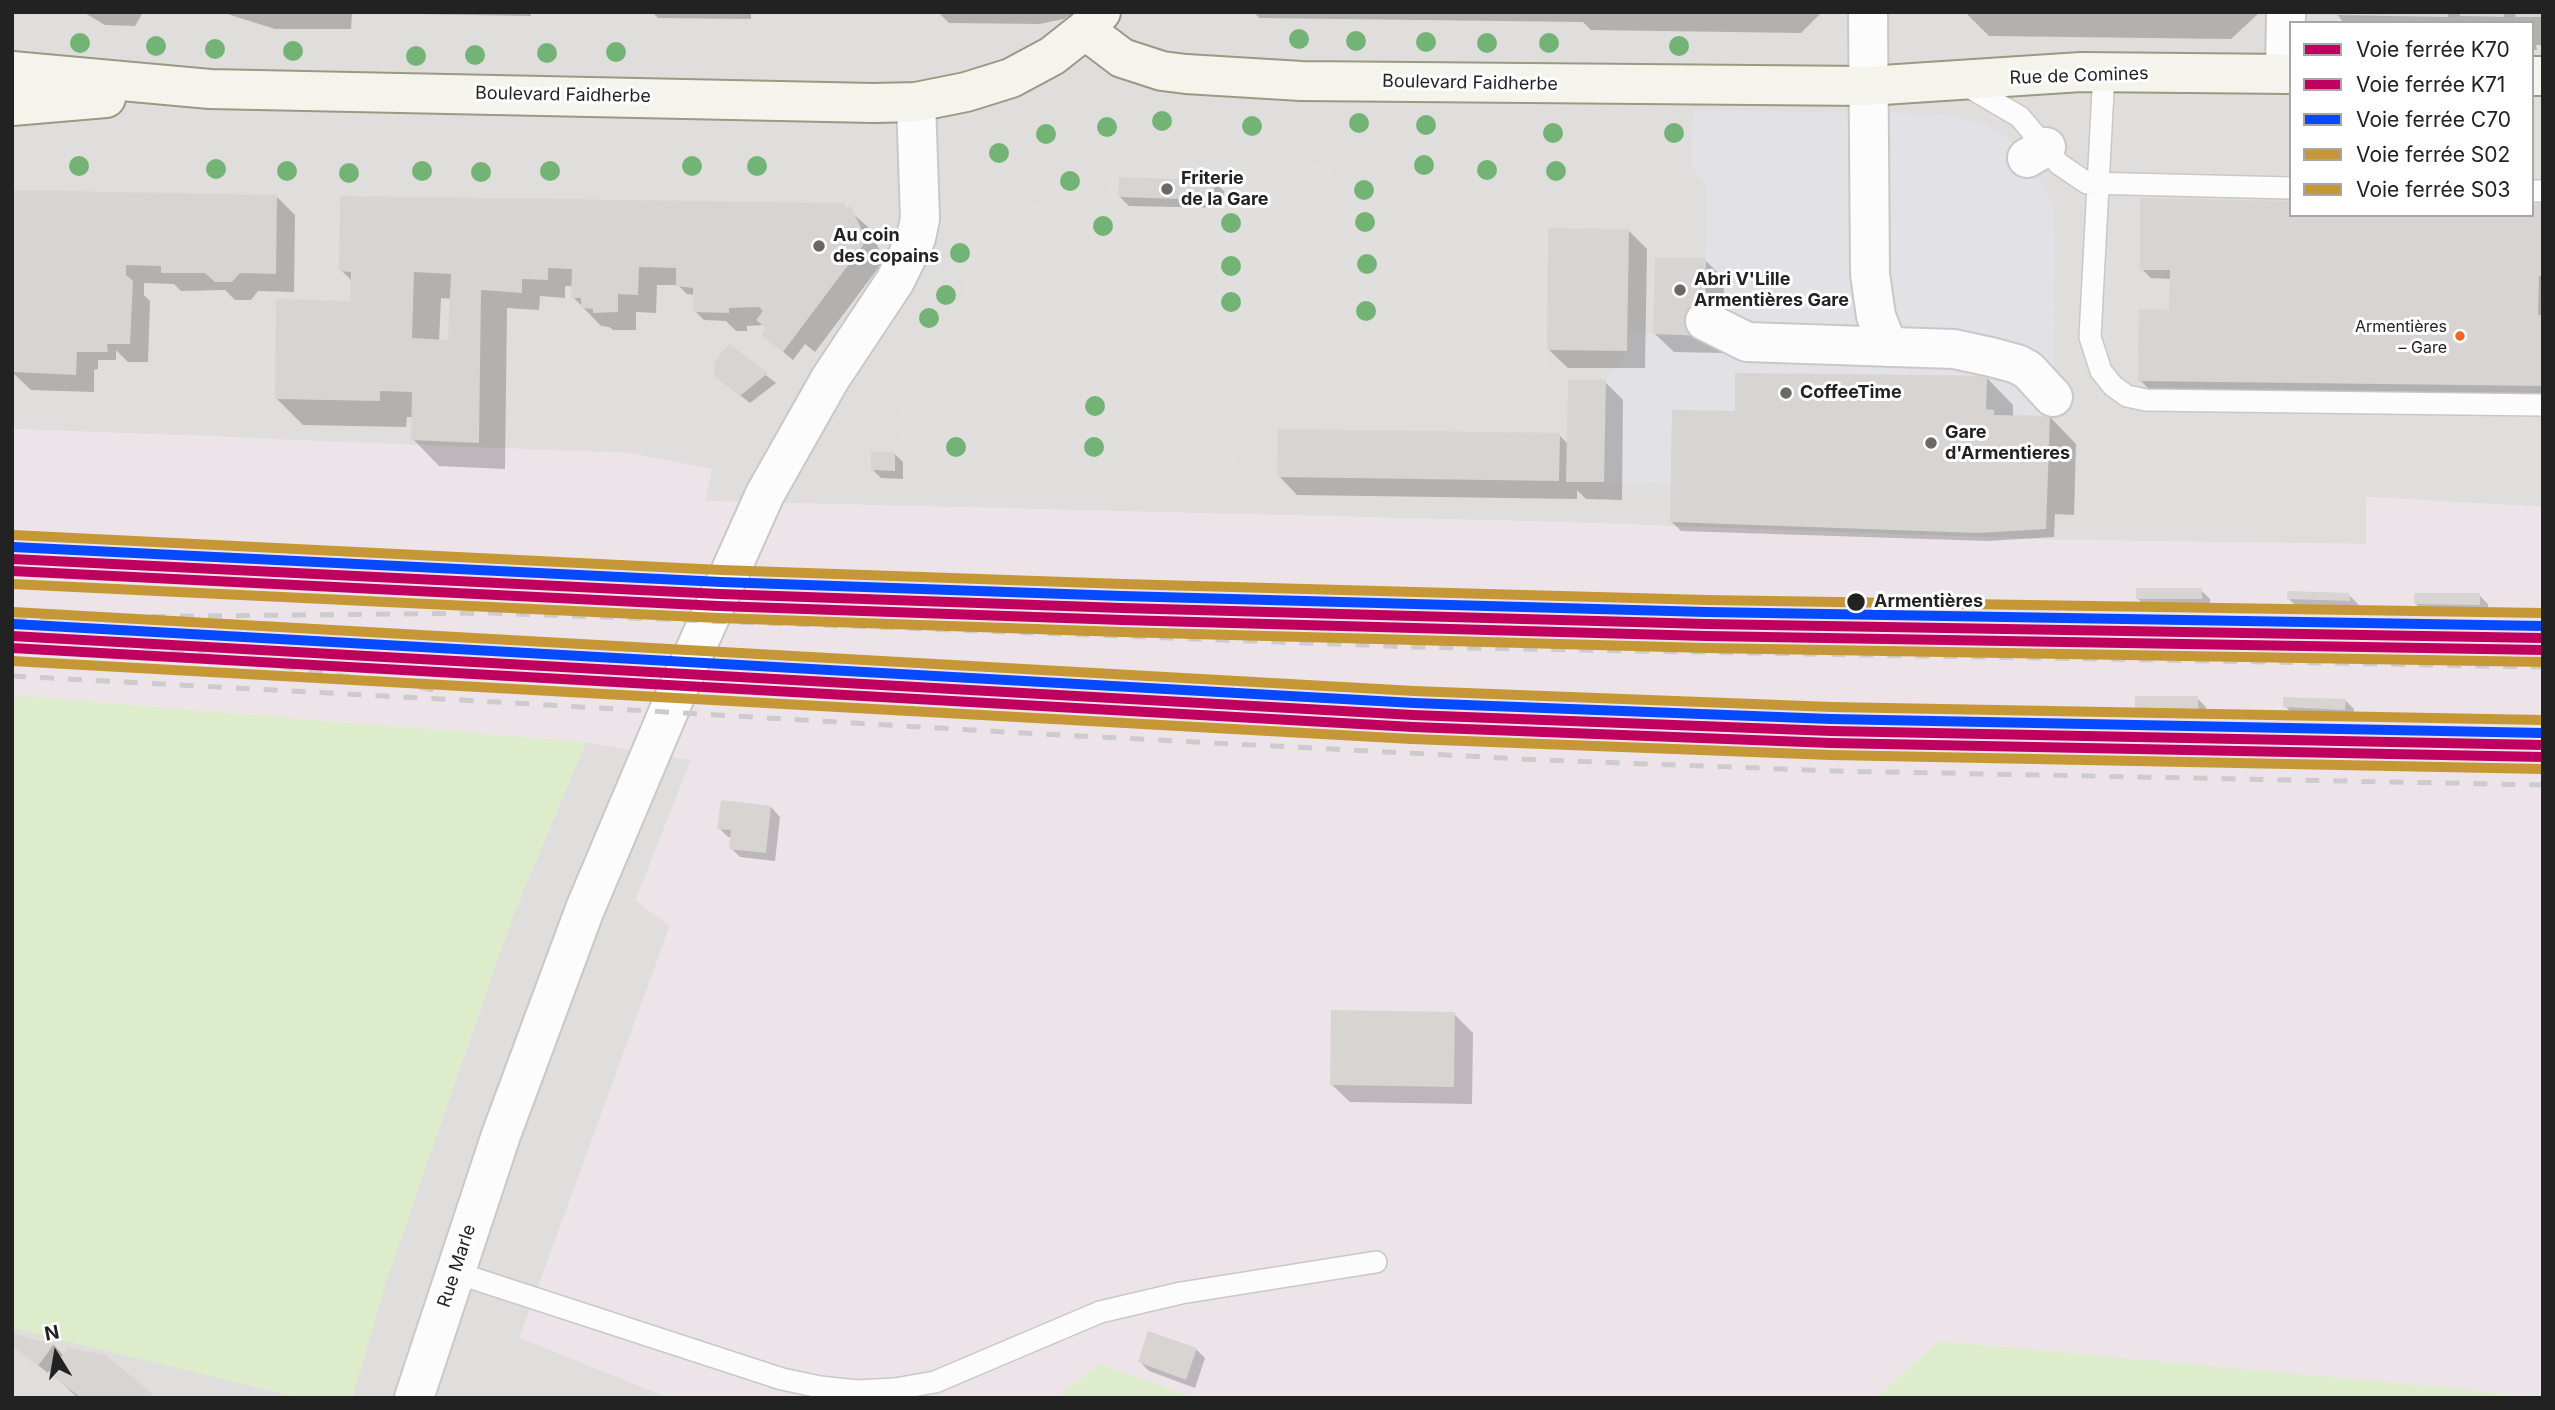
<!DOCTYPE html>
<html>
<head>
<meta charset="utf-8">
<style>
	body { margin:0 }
	#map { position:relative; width:2555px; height:1410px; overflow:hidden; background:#f0eeeb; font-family:Inter,sans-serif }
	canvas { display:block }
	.frame { position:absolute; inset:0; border:14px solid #222; pointer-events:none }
	.legend { position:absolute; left:2289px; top:21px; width:245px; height:196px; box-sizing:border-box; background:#fff; border:2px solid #a7a7a7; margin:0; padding:9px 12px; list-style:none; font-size:21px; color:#222 }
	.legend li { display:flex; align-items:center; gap:14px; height:35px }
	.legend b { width:35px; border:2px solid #a7a7a7 }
	.north { position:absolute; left:21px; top:1319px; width:70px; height:70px; -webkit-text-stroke:5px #fff; paint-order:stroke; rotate:349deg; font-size:19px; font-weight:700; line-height:28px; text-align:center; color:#222 }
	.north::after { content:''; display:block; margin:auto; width:24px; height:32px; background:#222; clip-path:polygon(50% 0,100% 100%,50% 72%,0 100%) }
</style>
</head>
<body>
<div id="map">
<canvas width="2555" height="1410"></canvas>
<div class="frame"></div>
<ul class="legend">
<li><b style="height:9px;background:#bf005f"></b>Voie ferrée K70</li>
<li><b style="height:9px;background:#bf005f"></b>Voie ferrée K71</li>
<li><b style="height:9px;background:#0749ff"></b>Voie ferrée C70</li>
<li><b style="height:9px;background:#c69737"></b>Voie ferrée S02</li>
<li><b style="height:9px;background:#c69737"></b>Voie ferrée S03</li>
</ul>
<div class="north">N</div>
</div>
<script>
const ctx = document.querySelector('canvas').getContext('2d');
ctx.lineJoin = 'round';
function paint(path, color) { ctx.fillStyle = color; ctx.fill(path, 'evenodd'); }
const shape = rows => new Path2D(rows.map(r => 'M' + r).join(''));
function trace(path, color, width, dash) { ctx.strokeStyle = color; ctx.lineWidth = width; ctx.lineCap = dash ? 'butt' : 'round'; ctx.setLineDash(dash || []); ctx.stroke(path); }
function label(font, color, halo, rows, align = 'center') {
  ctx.font = font + ' Inter,sans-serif'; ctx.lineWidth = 6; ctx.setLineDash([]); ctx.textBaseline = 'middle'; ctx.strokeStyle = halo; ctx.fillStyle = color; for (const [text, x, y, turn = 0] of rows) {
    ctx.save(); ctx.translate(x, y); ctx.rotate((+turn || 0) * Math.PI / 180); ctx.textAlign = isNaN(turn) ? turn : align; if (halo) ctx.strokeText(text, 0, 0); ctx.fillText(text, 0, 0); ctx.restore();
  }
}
paint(shape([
	[12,12,2543,12,2543,507,2366,497,2366,544,2058,540,1558,522,704,501,712,469,254,438,12,429],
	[2291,23,2532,23,2532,215,2291,215],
	[586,742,691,760,636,900,670,926,520,1337,669,1398,352,1398,385,1284,513,915],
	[12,1328,19,1329,301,1398,12,1398]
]), '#dfdedc');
paint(shape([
	[12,429,630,453,712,469,705,501,1558,522,2058,540,2366,544,2366,497,2543,507,2543,1398,1940,1341,1875,1398,1196,1398,1099,1364,1056,1398,669,1398,520,1338,670,926,636,901,691,760,586,742,12,695]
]), '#ede4e9');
paint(shape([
	[12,695,586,742,513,915,385,1284,352,1398,301,1398,12,1328],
	[1940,1341,2472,1390,2524,1398,1875,1398],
	[1099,1364,1196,1398,1056,1398]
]), '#ddeccb');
paint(shape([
	[1113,161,1303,161,1329,163,1332,183,1553,185,1548,228,1547,350,1543,403,1241,402,1233,473,895,471,895,452,905,394,936,357,962,335,972,208,1104,196]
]), '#e0dfde');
paint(shape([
	[1693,110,1943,114,1984,124,1999,131,2013,143,2039,177,2048,193,2053,210,2055,236,2053,397,2050,416,1994,415,1994,410,1986,409,1987,376,1735,373,1735,411,1672,410,1671,483,1604,482,1606,380,1627,351,1628,331,1653,334,1705,335,1707,188,1692,167]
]), '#e2e1e5');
paint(shape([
	[83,12,143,12,135,26,105,25],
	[200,12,531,12,531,16,352,13,351,29,275,29,224,13],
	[652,12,751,12,751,19,658,18],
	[938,12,1075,12,1064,19,1039,24,949,23],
	[1254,12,1822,12,1801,33,1591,30,1583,22,1259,18],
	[1965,12,2260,12,2231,39,1989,36],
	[2335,12,2543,12,2543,45,2536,45,2537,50,2532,50,2532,23,2344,23],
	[1214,182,1224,191,1223,208,1129,206,1120,197],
	[12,193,277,197,295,215,294,292,258,291,251,300,235,300,225,290,181,291,174,284,144,283,144,295,150,301,148,362,128,362,116,350,116,360,98,360,98,369,94,370,94,392,31,390,12,372],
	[843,205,868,227,882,255,878,257,882,263,815,352,805,344,793,360,763,335,767,329,764,325,747,326,747,331,736,331,726,321,704,320,695,311,695,295,687,294,678,285,657,285,656,313,636,312,636,330,613,330,609,327,601,326,573,297,574,286,565,286,565,298,540,296,539,310,507,308,505,469,439,466,413,439,413,417,407,417,406,427,303,425,276,398,351,303,352,281,341,270],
	[441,298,452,299,450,342,439,341],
	[2543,206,2543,394,2149,389,2140,380,2171,312,2172,279,2151,278,2142,269,2291,215,2532,215],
	[1629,231,1647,249,1645,368,1568,368,1549,350],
	[1705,260,1724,279,1723,353,1674,352,1655,334],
	[730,347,776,383,750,403,716,376],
	[1987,378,2013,405,2013,417,2050,417,2076,444,2074,515,2055,514,2054,537,1988,541,1681,531,1672,522,1737,413],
	[1605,382,1623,400,1622,500,1586,499,1577,490,1577,499,1297,495,1279,476,1559,435,1568,444],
	[894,453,903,462,903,479,881,478,872,469],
	[2201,590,2210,599,2210,607,2146,607,2137,598],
	[2349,595,2358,604,2358,610,2298,608,2289,599],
	[2479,595,2488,604,2488,613,2424,612,2415,603],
	[2197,698,2206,707,2206,718,2146,717,2137,708],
	[2345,700,2354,709,2353,718,2294,715,2285,706],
	[771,807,780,817,775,861,740,857,731,848,732,837,728,837,719,828],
	[1454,1014,1473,1033,1472,1104,1350,1102,1331,1084],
	[12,1336,54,1345,64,1356,154,1398,78,1398,49,1371,48,1373,12,1345],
	[1196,1349,1205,1358,1195,1388,1149,1371,1140,1362]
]), '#0003');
paint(shape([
	[2335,12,2448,12,2448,17,2335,15],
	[2459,12,2504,12,2504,17,2460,16],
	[2516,12,2543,12,2543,17,2515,17],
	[1119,177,1215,180,1214,200,1118,197],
	[12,190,277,195,276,274,240,273,232,282,215,282,205,273,161,273,161,266,126,265,126,275,133,281,130,344,107,344,108,352,77,352,76,375,12,372],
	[340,196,844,203,846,208,850,206,865,236,861,238,864,244,783,352,761,335,766,328,756,320,763,311,759,307,729,308,729,313,693,312,693,288,676,286,676,268,639,267,638,295,618,294,618,312,593,313,593,309,581,308,581,298,571,298,572,269,548,268,548,280,522,279,522,293,481,290,479,443,411,440,412,392,380,391,380,401,275,399,276,299,350,301,351,272,339,271],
	[414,272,451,274,448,340,412,338],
	[2140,198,2291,201,2291,215,2532,215,2532,204,2543,204,2543,276,2539,276,2538,315,2543,315,2543,386,2138,381,2139,309,2169,310,2170,270,2140,270],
	[1548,228,1629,229,1627,351,1547,350],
	[1655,258,1706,258,1705,336,1653,334],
	[729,344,768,373,740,396,714,376,715,361],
	[1735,373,1987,376,1986,409,1994,410,1994,415,2050,416,2046,529,1978,533,1670,522,1672,410,1735,411],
	[1568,380,1606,380,1604,482,1566,482],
	[1278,429,1560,433,1559,481,1277,477],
	[871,452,895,452,895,471,871,470],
	[2136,588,2202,588,2202,599,2136,599],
	[2287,591,2349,593,2350,601,2287,599],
	[2414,593,2480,593,2480,605,2414,604],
	[2135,696,2198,696,2198,709,2135,709],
	[2283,697,2346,699,2345,710,2283,707],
	[721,800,771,806,766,853,729,849,731,830,717,829],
	[1331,1010,1455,1012,1454,1087,1330,1085],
	[1148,1331,1197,1348,1186,1380,1138,1362],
	[12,1334,54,1344,38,1366,12,1346],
	[68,1348,106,1355,157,1398,81,1398,49,1373]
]), '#d7d4d2');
const lane = shape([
	[2104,72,2090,337,2101,371,2113,386,2127,396,2146,400,2543,405],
	[1964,84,2020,117,2059,164,2087,183,2291,188],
	[2532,191,2543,191],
	[454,1272,782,1379,820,1387,857,1391,895,1389,935,1382,1100,1312,1181,1293,1376,1262]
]);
const street = shape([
	[1868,12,1870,274,1876,316,1888,347],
	[2285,74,2286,12],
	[2027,158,2046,147],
	[1705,321,1747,342,1954,349,1991,357,2017,364,2028,370,2053,397],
	[414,1398,501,1135,585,909,684,675,765,494,830,379,895,281,916,238,920,219,916,102]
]);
const secondary = shape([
	[1085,30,1122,58,1162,71,1186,74,1301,81,1867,86,2081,72,2291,74],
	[12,71,210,89,874,103,916,102,966,92,1011,78,1052,56,1085,30,1101,12],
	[2532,76,2543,76],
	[12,106,106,98]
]);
trace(lane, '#c9c8c7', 24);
trace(street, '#c9c8c7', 42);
trace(secondary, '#999a82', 42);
trace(lane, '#fdfcfc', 21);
trace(street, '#fdfcfc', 38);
trace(secondary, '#f4f4ed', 38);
trace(shape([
	[12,618,491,613,1414,647,2543,667],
	[31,637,167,649,435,690],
	[12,676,497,702,1023,733,1542,760,1837,771,2543,785]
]), '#ccc', 5, [14, 14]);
trace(shape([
	[12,559,720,594,1122,608,1706,624,2543,638],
	[12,636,1413,715,1831,731,2543,745]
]), '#bf005f', 10);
trace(shape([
	[12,571,719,606,1122,620,1706,636,2543,650],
	[12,648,1413,727,1831,743,2543,757]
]), '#bf005f', 10);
trace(shape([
	[13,547,721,582,1122,596,1706,612,2543,626],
	[13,624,1414,703,1831,719,2543,733]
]), '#0749ff', 10);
trace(shape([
	[12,584,719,618,1121,632,1706,648,2543,662],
	[12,661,1412,739,1831,755,2543,769]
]), '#c69737', 10);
trace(shape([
	[13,535,721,570,1123,584,1707,600,2543,613],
	[13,612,1414,691,1832,707,2543,720]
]), '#c69737', 10);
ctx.fillStyle = '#73b476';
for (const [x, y] of [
	[1299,39],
	[1356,41],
	[1426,42],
	[80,43],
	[1487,43],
	[1549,43],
	[156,46],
	[1679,46],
	[215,49],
	[293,51],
	[616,52],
	[547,53],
	[475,55],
	[416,56],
	[1162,121],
	[1359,123],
	[1426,125],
	[1252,126],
	[1107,127],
	[1553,133],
	[1674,133],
	[1046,134],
	[999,153],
	[1424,165],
	[79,166],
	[692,166],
	[757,166],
	[216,169],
	[1487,170],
	[287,171],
	[422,171],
	[550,171],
	[1556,171],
	[481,172],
	[349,173],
	[1070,181],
	[1364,190],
	[1365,222],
	[1231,223],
	[1103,226],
	[960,253],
	[1367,264],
	[1231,266],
	[946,295],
	[1231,302],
	[1366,311],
	[929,318],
	[1095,406],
	[956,447],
	[1094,447]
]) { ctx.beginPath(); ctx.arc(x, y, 10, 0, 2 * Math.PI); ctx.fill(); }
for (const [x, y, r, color] of [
	[1167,189,7,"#6a6968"],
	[819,246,7,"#6a6968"],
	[1680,290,7,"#6a6968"],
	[2460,336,6,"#f26522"],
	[1786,393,7,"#6a6968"],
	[1931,443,7,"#6a6968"],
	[1856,602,10,"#222"]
]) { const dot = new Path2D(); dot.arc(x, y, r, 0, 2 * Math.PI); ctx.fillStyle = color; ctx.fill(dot); trace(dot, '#fff', 2.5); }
label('16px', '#222', '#fff', [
	["Armentières",2447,327],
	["– Gare",2447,348]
], 'right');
label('18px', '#222', '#fff', [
	["Rue de Comines",2079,76,-2],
	["Boulevard Faidherbe",1470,83,1],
	["Boulevard Faidherbe",563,95,1],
	["Rue Marle",457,1266,-72]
]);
label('bold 18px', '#222', '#fff', [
	["Friterie",1181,179],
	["de la Gare",1181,200],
	["Au coin",833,236],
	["des copains",833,257],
	["Abri V'Lille",1694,280],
	["Armentières Gare",1694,301],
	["CoffeeTime",1800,393],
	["Gare",1945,433],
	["d'Armentieres",1945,454]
], 'left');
label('bold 18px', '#222', '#fff', [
	["Armentières",1874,602]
], 'left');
</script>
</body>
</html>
